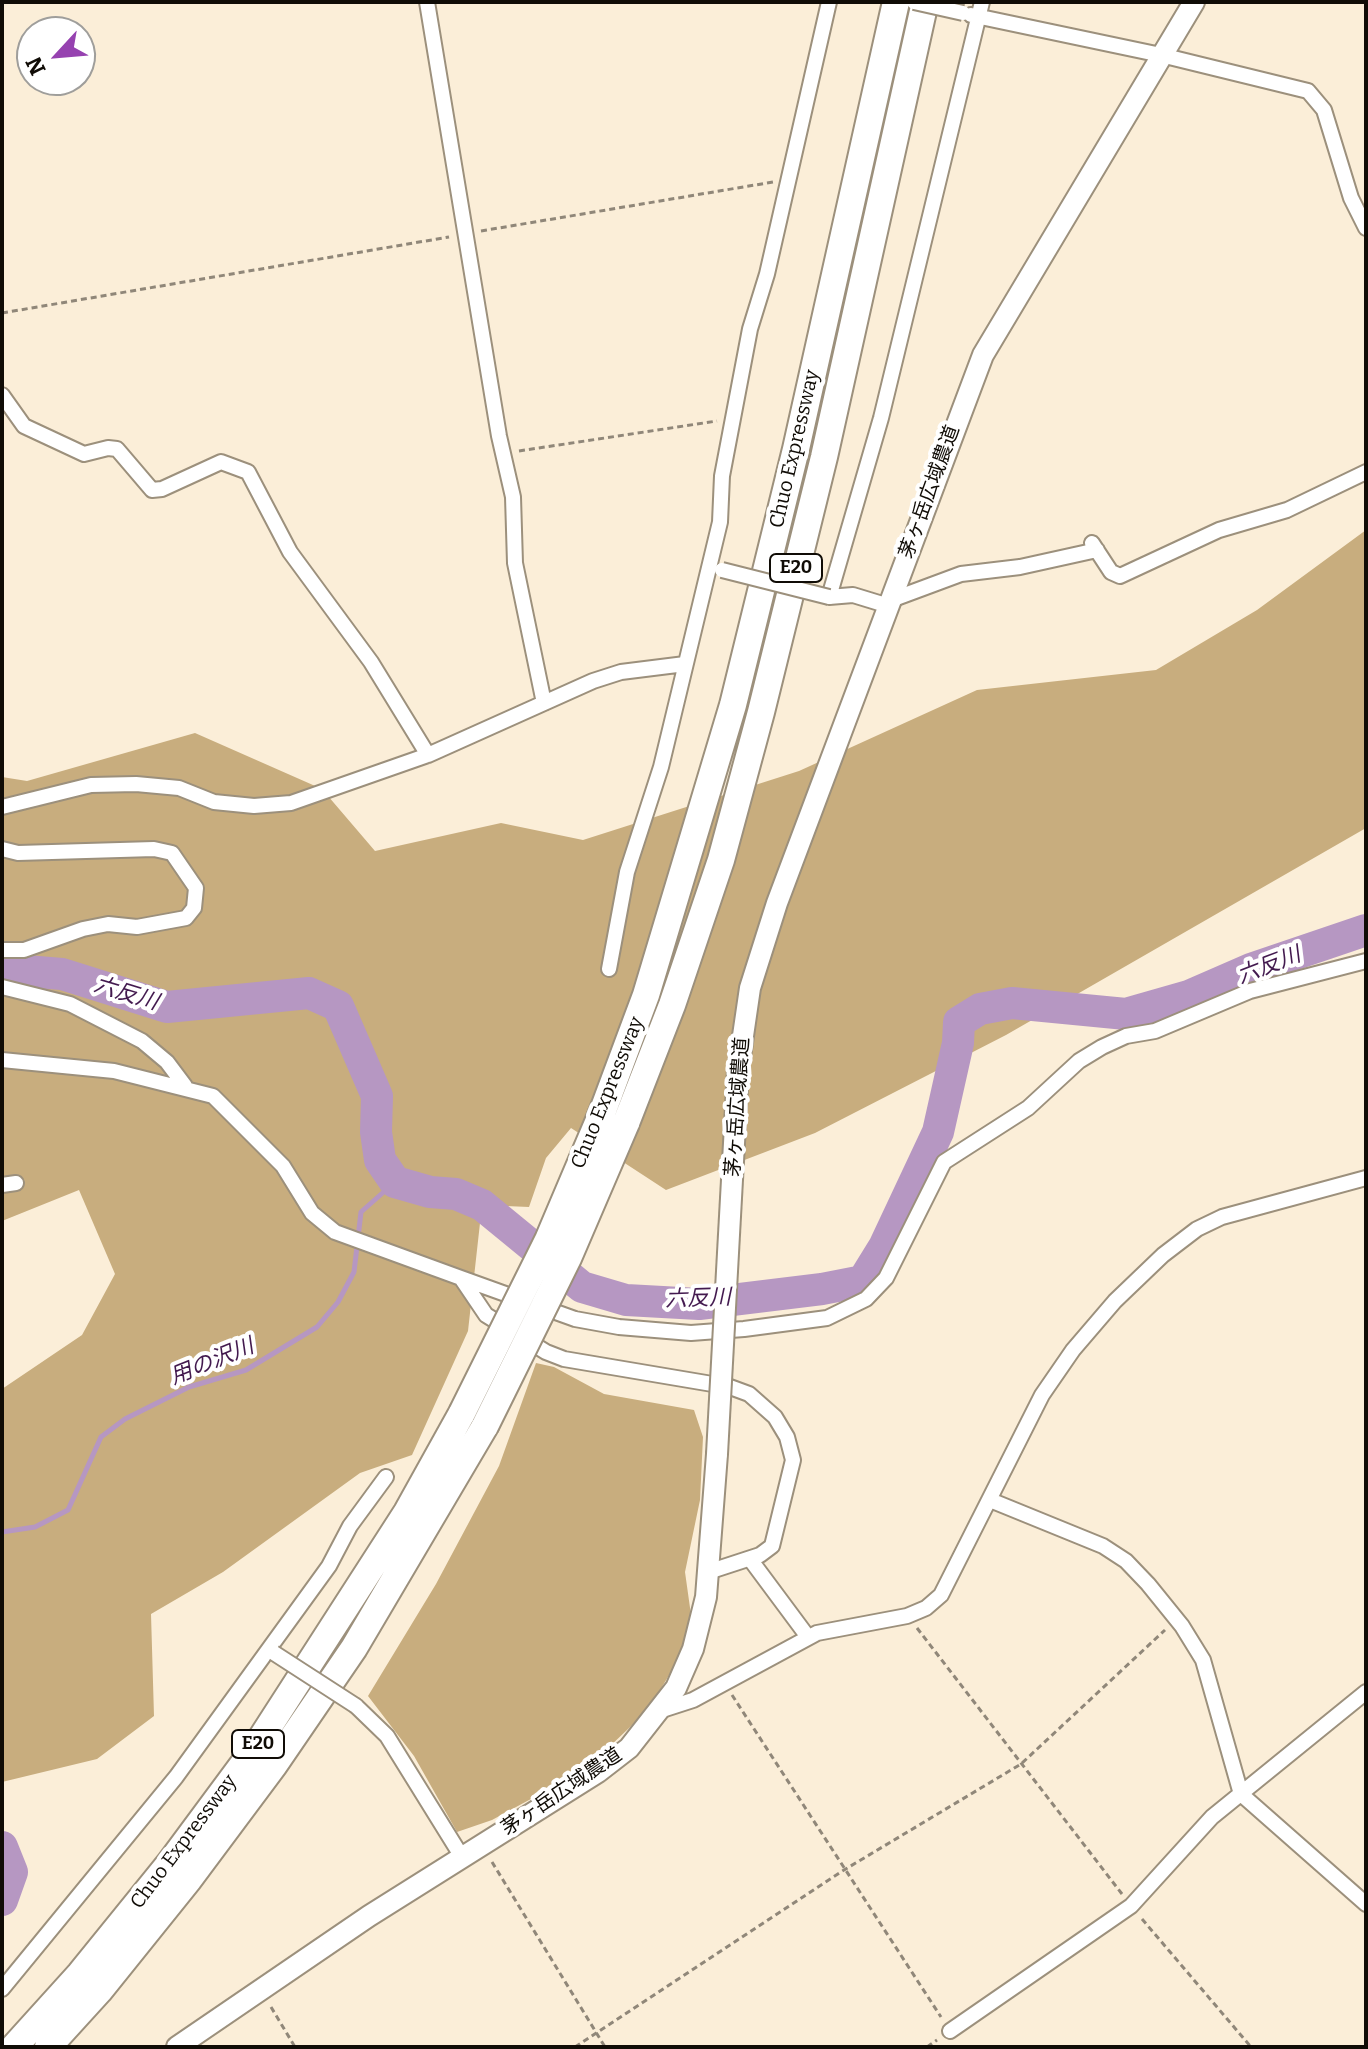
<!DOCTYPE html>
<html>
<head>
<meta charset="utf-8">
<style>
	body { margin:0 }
	#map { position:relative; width:1368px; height:2049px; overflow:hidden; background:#fbeed8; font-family:Bitter,serif }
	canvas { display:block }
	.frame { position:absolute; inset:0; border:4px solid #100c06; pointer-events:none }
	.north { position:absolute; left:16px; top:16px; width:80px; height:80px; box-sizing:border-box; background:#fff; border:2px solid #9f9e9b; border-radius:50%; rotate:244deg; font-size:22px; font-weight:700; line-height:32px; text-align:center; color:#100c06 }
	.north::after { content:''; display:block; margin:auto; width:28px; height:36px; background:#9642b0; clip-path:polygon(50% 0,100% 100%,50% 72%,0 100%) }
</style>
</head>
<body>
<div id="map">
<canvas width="1368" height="2049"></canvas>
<div class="frame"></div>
<div class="north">N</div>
</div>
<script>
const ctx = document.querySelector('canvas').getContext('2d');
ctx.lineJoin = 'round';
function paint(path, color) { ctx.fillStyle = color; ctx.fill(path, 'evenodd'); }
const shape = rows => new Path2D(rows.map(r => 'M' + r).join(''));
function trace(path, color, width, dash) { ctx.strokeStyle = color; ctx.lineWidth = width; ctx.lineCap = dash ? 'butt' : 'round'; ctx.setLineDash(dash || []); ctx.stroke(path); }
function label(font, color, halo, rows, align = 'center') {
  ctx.font = font + ' Bitter,"Noto Sans JP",serif'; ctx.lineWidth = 8; ctx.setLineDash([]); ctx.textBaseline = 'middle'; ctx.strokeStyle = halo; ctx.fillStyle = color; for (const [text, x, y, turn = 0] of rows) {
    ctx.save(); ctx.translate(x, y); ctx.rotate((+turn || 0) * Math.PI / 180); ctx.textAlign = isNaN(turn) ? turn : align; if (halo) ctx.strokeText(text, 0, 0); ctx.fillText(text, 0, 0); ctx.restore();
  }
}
paint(shape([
	[1366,530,1366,828,1006,1035,815,1133,666,1190,571,1128,546,1158,529,1207,482,1205,468,1331,412,1455,360,1473,223,1572,151,1614,154,1716,97,1759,2,1782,2,1389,82,1335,115,1274,79,1190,2,1221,2,777,27,781,195,733,322,789,375,851,501,823,583,840,799,771,977,690,1156,670,1257,610],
	[536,1363,554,1367,604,1394,694,1410,703,1437,700,1500,685,1572,692,1622,674,1667,648,1710,607,1749,542,1793,492,1820,457,1832,414,1756,368,1696,436,1584,499,1466]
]), '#c8ad7e');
trace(shape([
	[2,1532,35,1527,68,1510,101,1437,125,1419,189,1387,246,1370,317,1327,338,1302,354,1272,361,1212,395,1182]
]), '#b697c2', 5);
trace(shape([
	[2,969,62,974,167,1007,309,993,338,1006,377,1096,376,1132,380,1160,395,1182,430,1192,456,1194,482,1205,582,1287,626,1300,699,1304,822,1289,863,1281,884,1247,938,1132,958,1043,959,1022,980,1009,1012,1003,1126,1014,1189,996,1251,969,1366,930],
	[2,1847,12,1872,2,1900]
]), '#b697c2', 32);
const street = shape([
	[427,2,499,436,513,497,515,563,544,703],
	[971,15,1161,55,1308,91,1324,110,1351,198,1366,228],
	[2,395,24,426,84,454,108,448,117,449,152,490,162,489,221,462,248,472,290,552,371,662,428,755],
	[1092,543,1111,572,1120,576,1219,530,1287,510,1366,472],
	[891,600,961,574,1020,567,1097,550],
	[889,606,853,595,829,597,881,418,982,2],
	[2,807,91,785,136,784,179,788,214,802,254,806,291,803,428,755,593,681,621,672,685,664],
	[2,849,18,853,154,849,172,853,196,888,194,908,186,918,137,927,108,924,83,929,24,950,2,950],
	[609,969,627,872,661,767,720,522,722,476,750,329,767,274,829,2],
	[2,987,70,1004,142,1041,167,1062,185,1086],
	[2,1060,114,1071,213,1096,283,1166,312,1213,335,1232,461,1278,575,1319,619,1327,691,1333,744,1329,827,1318,866,1299,886,1278,944,1162,1028,1108,1079,1061,1102,1047,1126,1036,1155,1031,1250,991,1366,961],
	[2,1185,16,1183],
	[461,1278,486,1315,546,1352,564,1359,730,1387,749,1394,775,1417,787,1437,793,1460,772,1546,760,1555,708,1572],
	[990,1500,1103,1546,1126,1561,1148,1584,1182,1626,1203,1660,1241,1794,1366,1904],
	[750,1559,808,1637],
	[356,1706,387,1736,462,1857],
	[659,1711,693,1700,817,1633,907,1616,926,1608,941,1595,1042,1395,1073,1350,1115,1301,1163,1255,1197,1229,1222,1217,1366,1178],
	[2,1989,176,1777,329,1566,350,1526,386,1477],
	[950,2031,1131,1906,1212,1817,1366,1692]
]);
const secondary = shape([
	[738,1070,750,988,777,903,983,355,1194,2],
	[177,2047,369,1916,598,1772,629,1748,676,1688,693,1649,706,1597,717,1454]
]);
const highway = shape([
	[602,1113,646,995,733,705,796,449,896,2],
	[626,1123,672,1005,721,860,761,712,824,457,925,2],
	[14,2047,80,1974,170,1863,253,1751,407,1512,462,1413],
	[48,2047,99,1991,189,1879,274,1765,354,1648,485,1426]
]);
trace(street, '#9c907c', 18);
trace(secondary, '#9c907c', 24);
trace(highway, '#9c907c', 30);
trace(shape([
	[481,231,773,182],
	[2,313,449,237],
	[519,451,717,421],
	[917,1628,1122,1894],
	[732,1695,941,2017],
	[492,1862,605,2047],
	[1142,1919,1251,2047],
	[271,2007,295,2047],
	[575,2047,844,1870,1021,1764,1165,1630],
	[927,2047,937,2040]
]), '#908779', 3, [6, 4]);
trace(street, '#fff', 14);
trace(secondary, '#fff', 20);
trace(highway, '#fff', 26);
const streetBridge = shape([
	[914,2,963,13],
	[722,570,829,597],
	[274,1653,356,1706]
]);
const secondaryBridge = shape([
	[717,1454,738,1070]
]);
const highwayBridge = shape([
	[462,1413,548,1240,602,1113],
	[485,1426,568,1258,626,1123]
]);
trace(streetBridge, '#9c907c', 18, []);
trace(secondaryBridge, '#9c907c', 24, []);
trace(highwayBridge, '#9c907c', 30, []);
trace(streetBridge, '#fff', 14);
trace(secondaryBridge, '#fff', 20);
trace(highwayBridge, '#fff', 26);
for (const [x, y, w] of [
	[796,568,52],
	[258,1744,52]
]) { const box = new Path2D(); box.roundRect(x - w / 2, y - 14, w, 28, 6); ctx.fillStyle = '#fff'; ctx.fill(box); trace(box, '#100c06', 2); }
label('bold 18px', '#100c06', null, [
	["E20",796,568],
	["E20",258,1744]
]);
label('20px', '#100c06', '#fff', [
	["Chuo Expressway",795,449,-77],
	["茅ヶ岳広域農道",930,492,-70],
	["Chuo Expressway",608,1093,-68],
	["茅ヶ岳広域農道",738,1107,-86],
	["茅ヶ岳広域農道",562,1792,-34],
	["Chuo Expressway",184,1842,-53]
]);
label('italic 22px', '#431a4f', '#fff', [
	["六反川",1269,966,-21],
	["六反川",126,994,17],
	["六反川",698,1299,-2],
	["用の沢川",212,1362,-22]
]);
</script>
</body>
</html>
